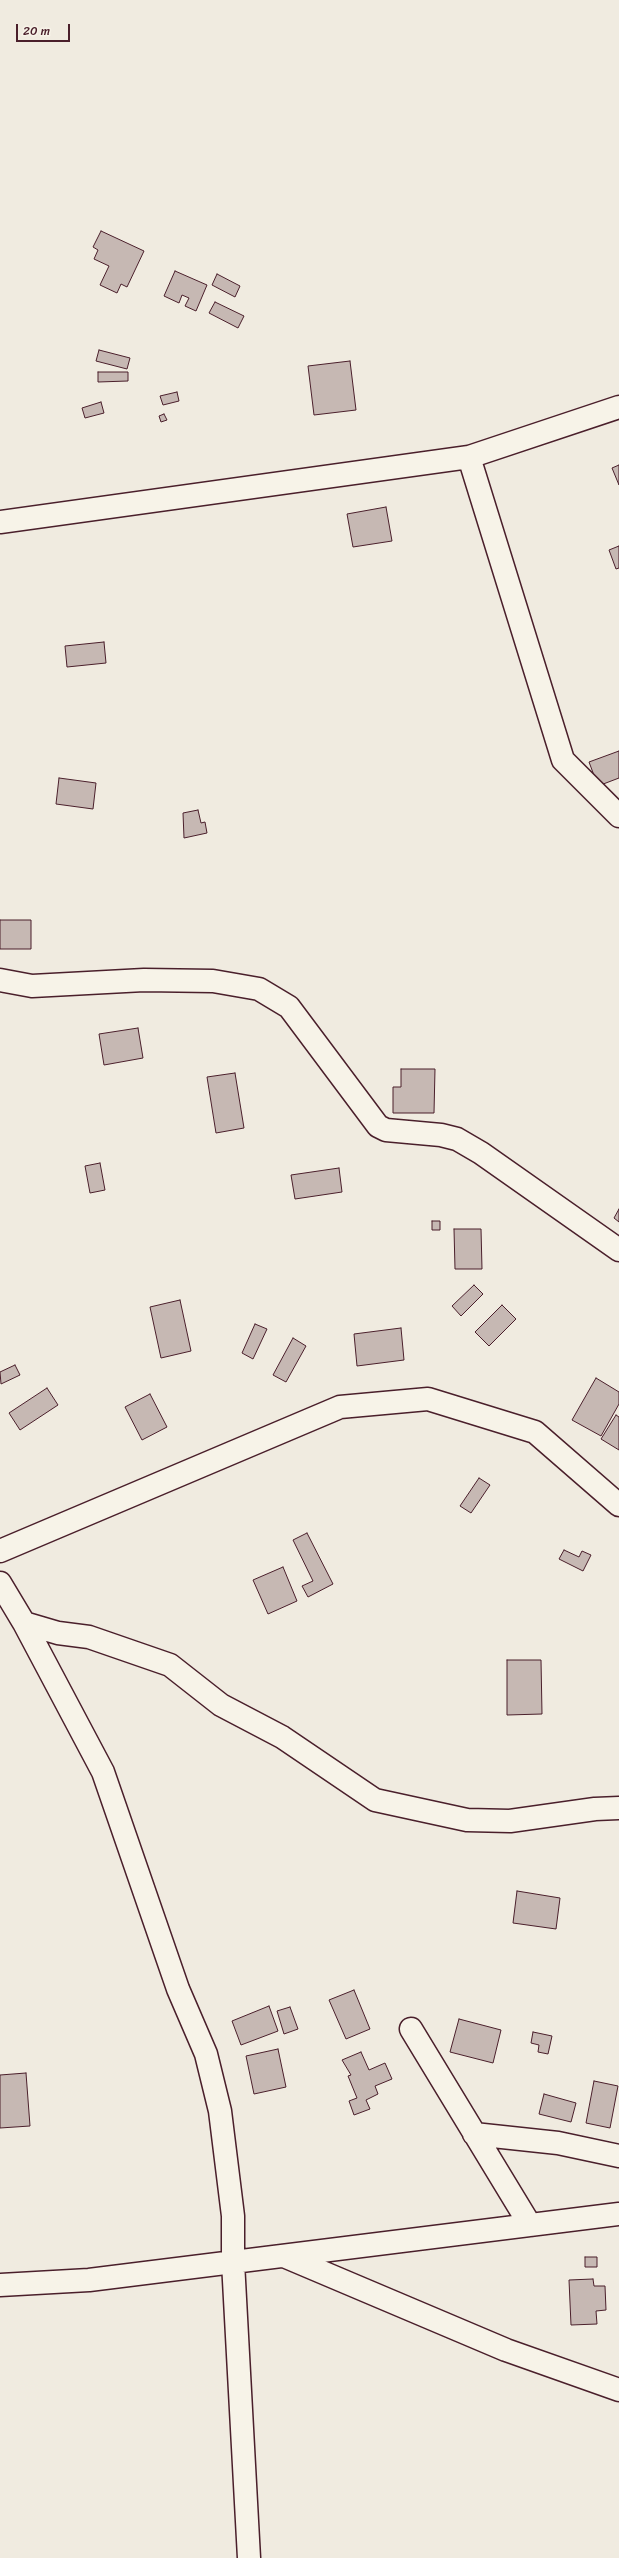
<!DOCTYPE html>
<html>
<head>
<meta charset="utf-8">
<style>
	body { margin:0 }
	#map { position:relative; width:619px; height:2558px; overflow:hidden; background:#f0ebe0; font-family:Sriracha,sans-serif }
	canvas { display:block }
	.scale { position:absolute; left:16px; top:24px; width:54px; height:18px; box-sizing:border-box; border:2px solid #4a1f2b; border-top:0; padding-left:5px; font-size:12px; line-height:14px; white-space:nowrap; color:#4a1f2b; -webkit-text-stroke:3px #f7f3e8; paint-order:stroke }
</style>
</head>
<body>
<div id="map">
<canvas width="619" height="2558"></canvas>
<div class="scale">20 m</div>
</div>
<script>
const ctx = document.querySelector('canvas').getContext('2d');
ctx.lineJoin = 'round';
function paint(path, color) { ctx.fillStyle = color; ctx.fill(path, 'evenodd'); }
const shape = rows => new Path2D(rows.map(r => 'M' + r).join(''));
function trace(path, color, width, dash) { ctx.strokeStyle = color; ctx.lineWidth = width; ctx.lineCap = dash ? 'butt' : 'round'; ctx.setLineDash(dash || []); ctx.stroke(path); }
const building = shape([
	[101,231,144,251,127,287,121,284,117,293,100,285,109,266,94,259,98,250,93,247,101,231],
	[175,271,207,285,196,311,185,306,189,298,182,295,179,303,164,296,175,271],
	[217,274,240,286,235,297,212,285,217,274],
	[215,302,244,316,238,328,209,313,215,302],
	[99,350,130,358,127,369,96,361,99,350],
	[350,361,356,410,314,415,308,366,350,361],
	[98,372,128,372,128,381,98,382,98,372],
	[177,392,179,401,163,405,160,396,177,392],
	[101,402,104,413,85,418,82,408,101,402],
	[164,414,167,420,161,422,159,416,164,414],
	[619,465,619,485,612,468,619,465],
	[386,507,392,541,353,547,347,514,386,507],
	[619,546,619,568,616,569,609,550,619,546],
	[104,642,106,663,67,667,65,646,104,642],
	[619,751,619,778,598,786,589,762,619,751],
	[59,778,96,783,93,809,56,804,59,778],
	[198,810,201,823,205,822,207,833,184,838,183,813,198,810],
	[0,920,31,920,31,949,0,949,0,920],
	[138,1028,143,1058,104,1065,99,1034,138,1028],
	[401,1069,435,1069,434,1113,393,1113,393,1087,401,1087,401,1069],
	[235,1073,244,1128,216,1133,207,1077,235,1073],
	[100,1163,105,1190,90,1193,85,1166,100,1163],
	[339,1168,342,1192,295,1199,291,1175,339,1168],
	[619,1209,619,1222,614,1218,619,1209],
	[432,1221,440,1221,440,1230,432,1230,432,1221],
	[454,1229,481,1229,482,1269,455,1269,454,1229],
	[474,1285,483,1294,461,1316,452,1306,474,1285],
	[180,1300,191,1351,161,1358,150,1307,180,1300],
	[502,1305,516,1319,489,1346,475,1332,502,1305],
	[255,1324,267,1329,253,1359,242,1353,255,1324],
	[401,1328,404,1360,357,1366,354,1334,401,1328],
	[293,1338,306,1346,286,1382,273,1375,293,1338],
	[15,1365,20,1375,1,1384,0,1372,15,1365],
	[596,1378,619,1392,619,1404,601,1436,572,1420,596,1378],
	[47,1388,58,1405,20,1430,9,1413,47,1388],
	[150,1394,167,1427,142,1440,125,1407,150,1394],
	[616,1415,619,1417,619,1450,601,1439,616,1415],
	[479,1478,490,1485,471,1513,460,1506,479,1478],
	[307,1533,333,1584,308,1597,302,1586,313,1581,293,1540,307,1533],
	[564,1550,579,1557,582,1551,591,1555,583,1571,559,1559,564,1550],
	[283,1567,297,1601,268,1614,253,1580,283,1567],
	[507,1660,541,1660,542,1714,507,1715,507,1660],
	[517,1891,560,1898,556,1929,513,1923,517,1891],
	[354,1990,370,2029,346,2039,329,2000,354,1990],
	[269,2006,278,2031,241,2045,232,2021,269,2006],
	[290,2007,298,2029,284,2034,277,2011,290,2007],
	[459,2019,501,2030,493,2063,450,2052,459,2019],
	[533,2032,552,2036,548,2054,538,2052,539,2045,531,2043,533,2032],
	[278,2049,286,2087,254,2094,246,2056,278,2049],
	[361,2052,369,2070,385,2063,392,2079,375,2086,378,2094,366,2100,370,2109,354,2115,349,2101,357,2098,348,2076,351,2075,342,2060,361,2052],
	[26,2073,30,2126,0,2128,0,2075,26,2073],
	[594,2081,618,2086,610,2128,586,2123,594,2081],
	[544,2094,576,2103,571,2122,539,2114,544,2094],
	[585,2257,597,2257,597,2267,585,2267,585,2257],
	[593,2279,594,2286,605,2286,606,2310,596,2311,597,2324,571,2325,569,2280,593,2279]
]);
paint(building, '#c6b8b3');
trace(building, '#4a1f2b', 1);
const minor = shape([
	[469,457,563,760,619,816],
	[0,522,469,457,619,407],
	[0,980,32,986,144,980,213,981,259,989,289,1007,378,1126,386,1130,441,1135,457,1139,481,1153,619,1250],
	[0,1551,340,1407,428,1399,535,1432,619,1505],
	[0,1583,24,1623,103,1772,178,1989,206,2054,220,2111,233,2216,233,2262,249,2558],
	[24,1623,58,1633,89,1637,170,1665,221,1705,282,1737,375,1800,467,1820,510,1821,595,1809,619,1808],
	[411,2029,530,2225],
	[474,2134,558,2143,619,2156],
	[284,2256,506,2350,619,2390],
	[0,2285,89,2280,619,2214]
]);
trace(minor, '#4a1f2b', 25);
trace(minor, '#f7f3e8', 22);
</script>
</body>
</html>
